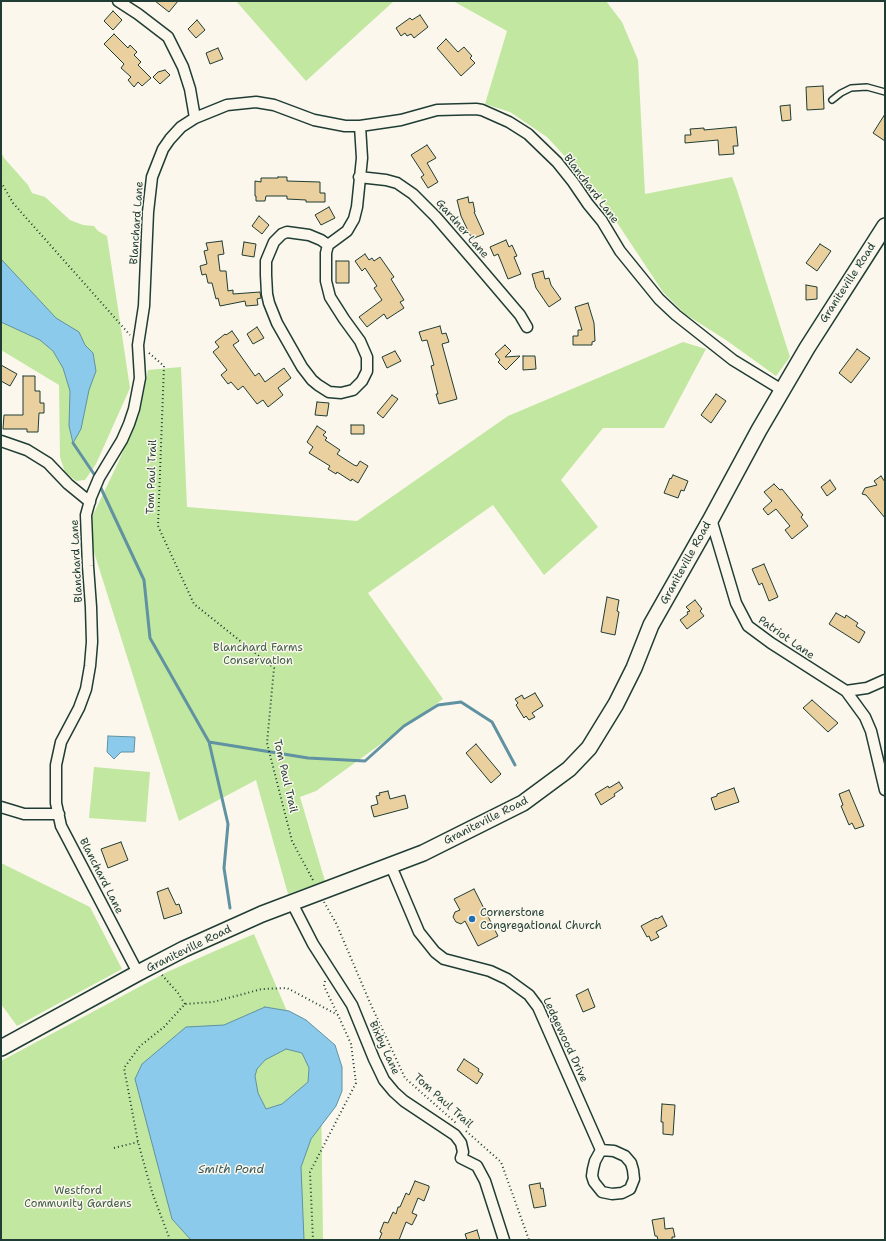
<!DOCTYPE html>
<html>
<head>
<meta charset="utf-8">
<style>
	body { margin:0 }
	#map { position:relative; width:886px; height:1241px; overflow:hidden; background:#fbf7ec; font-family:"Shantell Sans",sans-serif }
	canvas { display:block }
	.frame { position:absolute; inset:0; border:2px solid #1f3d34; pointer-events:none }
</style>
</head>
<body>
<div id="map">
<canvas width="886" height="1241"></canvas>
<div class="frame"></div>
</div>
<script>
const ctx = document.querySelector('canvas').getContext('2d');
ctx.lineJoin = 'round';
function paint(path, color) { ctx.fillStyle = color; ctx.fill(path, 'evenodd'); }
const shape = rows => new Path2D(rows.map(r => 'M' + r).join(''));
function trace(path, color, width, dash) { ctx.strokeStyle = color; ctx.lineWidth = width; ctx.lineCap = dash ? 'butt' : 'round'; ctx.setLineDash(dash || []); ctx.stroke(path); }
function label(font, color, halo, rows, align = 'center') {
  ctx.font = font + ' "Shantell Sans",sans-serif'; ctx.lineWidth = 3; ctx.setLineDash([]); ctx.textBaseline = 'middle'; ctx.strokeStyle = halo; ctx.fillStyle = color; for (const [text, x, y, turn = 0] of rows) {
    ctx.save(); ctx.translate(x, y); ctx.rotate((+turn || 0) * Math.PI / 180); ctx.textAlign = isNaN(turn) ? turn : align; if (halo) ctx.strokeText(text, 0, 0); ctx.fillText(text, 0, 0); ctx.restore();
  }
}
paint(shape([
	[236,1,394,1,306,81],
	[453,1,606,1,622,22,638,60,645,194,732,177,737,190,790,357,776,376,726,340,685,314,663,292,594,188,547,137,510,112,485,104,507,31],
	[1,152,4,158,28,185,32,193,45,197,70,220,83,225,94,226,98,231,107,236,130,388,96,464,85,480,76,481,65,472,60,457,59,385,1,350],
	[683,342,706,349,664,428,603,428,561,480,598,527,544,575,493,505,368,593,443,699,316,791,300,797,325,881,288,894,256,780,179,821,93,549,92,517,117,465,139,415,148,370,181,367,187,507,357,521,508,416],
	[94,767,150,772,146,822,89,818],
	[1,863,90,907,122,969,17,1026,1,1004],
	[254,934,321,1091,323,1240,1,1240,1,1061,167,972]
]), '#c2e7a1');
const water = shape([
	[1,259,56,318,79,332,85,345,93,353,96,371,89,390,81,429,73,443,69,426,70,391,63,368,53,351,40,340,1,322,1,259],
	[108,736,135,737,134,752,121,752,114,759,107,752,108,736],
	[265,1007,289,1011,306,1020,335,1045,342,1067,342,1091,336,1106,311,1139,301,1167,304,1240,191,1240,172,1219,135,1079,142,1064,186,1027,224,1025,265,1007],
	[286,1049,302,1053,309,1068,308,1082,282,1104,266,1109,258,1093,255,1076,257,1069,265,1060,286,1049]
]);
paint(water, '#8bcaeb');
trace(water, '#6092a2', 1);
trace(shape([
	[73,443,96,477],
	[99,484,144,580,150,638,209,742,228,824,224,868,230,908],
	[209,742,308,758,365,761,404,726,438,705,461,702,492,722,515,765]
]), '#6092a2', 3);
const building = shape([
	[155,1,178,1,169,12,155,1],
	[113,11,122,20,113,30,104,21,113,11],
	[420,15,428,27,414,38,411,34,407,36,405,33,401,36,396,28,410,18,412,20,420,15],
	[197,20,205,30,196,38,188,29,197,20],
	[114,34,128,48,130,45,137,52,134,55,141,62,138,65,151,78,142,86,138,82,134,87,128,80,131,77,121,68,124,64,104,44,114,34],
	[446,39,458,52,464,47,472,56,470,58,475,63,461,76,437,48,446,39],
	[218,48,223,59,210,64,206,53,218,48],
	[165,70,170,75,160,84,153,77,158,72,165,70],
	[823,86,824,109,807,110,806,87,823,86],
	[790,105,791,120,782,121,780,106,790,105],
	[885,114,885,141,873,133,885,114],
	[736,127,738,146,733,146,734,154,719,155,718,140,685,143,685,135,691,135,690,129,704,128,704,130,736,127],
	[427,145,436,158,427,163,438,182,428,188,421,177,424,175,411,155,427,145],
	[278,177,287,177,287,181,320,182,320,193,325,193,325,202,306,202,306,200,287,199,287,196,266,196,265,201,256,201,256,196,255,196,255,181,261,182,261,178,278,178,278,177],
	[468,197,469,203,473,202,475,212,474,212,484,234,472,239,461,216,457,200,468,197],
	[329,207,335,218,321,225,315,215,329,207],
	[259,216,269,225,262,234,252,226,259,216],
	[506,240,509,247,512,245,517,256,514,257,521,274,508,279,498,254,494,256,490,247,506,240],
	[222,241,224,254,218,255,220,271,226,271,228,291,233,290,233,294,260,292,261,298,257,299,258,305,246,306,245,301,220,306,218,298,216,299,212,283,208,283,206,274,202,275,200,266,207,264,204,251,208,250,206,243,222,241],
	[244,242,256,244,254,257,242,255,244,242],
	[820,244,831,251,817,271,806,263,820,244],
	[365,254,369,260,372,258,374,261,380,257,394,277,391,279,404,300,400,302,404,308,387,319,384,314,367,327,359,317,382,300,374,288,377,286,365,268,362,271,355,261,365,254],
	[336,261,349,261,349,283,336,283,336,261],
	[543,271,545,279,549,278,551,285,561,299,549,307,536,288,532,274,543,271],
	[806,285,817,287,817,299,806,300,806,285],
	[588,303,594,323,595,341,592,342,592,345,573,345,573,336,578,336,578,330,582,330,575,307,588,303],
	[440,326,442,334,446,333,449,342,442,344,457,399,439,404,436,394,438,394,431,366,434,365,427,340,422,341,419,332,440,326],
	[257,327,264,338,253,344,247,334,257,327],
	[232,331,239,341,233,345,255,376,259,373,265,382,284,368,291,378,278,388,283,395,268,407,263,400,257,404,243,386,238,390,231,382,228,384,221,375,227,370,213,352,219,347,215,342,225,334,226,335,232,331],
	[505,345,511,351,505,357,520,356,506,370,498,362,500,360,495,354,505,345],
	[857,349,870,358,851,383,839,373,857,349],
	[395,351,401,361,387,368,382,357,395,351],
	[523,356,535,356,536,369,523,370,523,356],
	[1,365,17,374,10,386,1,381,1,365],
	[23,376,35,376,35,391,40,391,40,403,44,403,44,413,39,413,38,432,27,432,27,429,3,429,4,415,23,415,23,376],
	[716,394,726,401,711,423,701,415,716,394],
	[392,395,398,399,383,418,377,413,392,395],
	[317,402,329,403,327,416,315,415,317,402],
	[351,425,364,425,364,434,351,434,351,425],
	[317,426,326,432,323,435,327,438,325,440,340,450,337,454,354,465,357,466,360,461,368,466,358,483,352,479,351,481,337,472,336,474,328,469,330,466,309,453,313,447,307,442,317,426],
	[673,475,688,481,684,491,681,490,678,498,664,493,670,478,671,479,673,475],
	[881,476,885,482,885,518,866,495,862,494,865,488,877,485,874,481,881,476],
	[830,480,836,489,827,496,821,487,830,480],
	[774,484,780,490,782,489,803,515,801,517,808,526,792,539,785,530,790,526,776,509,768,515,763,509,772,501,764,492,774,484],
	[764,564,778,597,769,601,762,583,759,585,752,569,764,564],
	[607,597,619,600,617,611,619,612,615,635,601,632,607,597],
	[695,600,702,609,700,611,704,616,687,629,680,620,688,614,687,612,690,611,686,607,695,600],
	[836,613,845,618,846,615,858,623,856,626,865,632,859,643,829,624,836,613],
	[535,693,543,706,532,713,535,717,529,720,526,716,524,718,516,705,518,703,515,699,522,695,524,699,535,693],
	[812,700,838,723,828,732,803,708,812,700],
	[476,744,501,774,491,783,466,753,476,744],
	[619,782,623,788,614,794,615,796,601,805,595,794,608,786,609,788,619,782],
	[734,788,739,802,715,810,711,798,717,796,717,794,734,788],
	[849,790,864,826,855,829,852,823,849,825,841,806,843,805,839,794,849,790],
	[388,791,390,799,405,795,408,808,374,817,371,806,378,804,376,796,380,795,379,793,388,791],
	[121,842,128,860,108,868,101,849,121,842],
	[168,888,176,905,179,904,182,913,164,919,157,892,168,888],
	[474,889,498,936,478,946,465,921,461,924,456,922,453,917,455,912,460,910,454,899,474,889],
	[662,916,667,926,656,932,659,937,651,941,649,936,647,937,641,926,656,918,657,919,662,916],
	[588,989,595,1007,583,1012,576,995,588,989],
	[464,1059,479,1069,478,1071,483,1074,477,1084,457,1070,464,1059],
	[662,1104,675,1105,673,1135,663,1134,663,1122,661,1122,662,1104],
	[415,1181,429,1186,429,1188,424,1201,418,1198,412,1213,417,1215,412,1225,406,1222,399,1240,379,1240,382,1233,380,1232,384,1222,388,1223,393,1212,396,1214,398,1207,400,1207,406,1193,409,1195,415,1181],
	[540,1183,541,1189,543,1188,546,1206,534,1208,529,1185,540,1183],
	[664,1218,665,1229,673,1228,675,1237,672,1237,672,1240,658,1240,657,1236,655,1236,652,1220,664,1218],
	[477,1230,480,1240,467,1240,465,1234,477,1230]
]);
paint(building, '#ead09f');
trace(building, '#1f3d34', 1);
const lane = shape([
	[832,100,841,93,851,88,867,87,885,92]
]);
const street = shape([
	[118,1,138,14,168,37,183,67,190,89,195,118],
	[359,177,386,180,397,183,413,194,436,217,474,261,520,315,527,327],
	[328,245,321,240,309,235,287,232,282,234,274,242,266,261,266,275,267,294,269,303,277,323,302,367,312,380,318,385,329,392,341,393,353,390,362,381,367,371,367,357,360,341,344,319,330,297,326,281,326,253,328,245,347,231,354,219,357,207,362,158,360,126],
	[1,441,27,450,48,463,68,484,90,502],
	[711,519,736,603,748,626,771,643,846,691,865,717,871,731,885,790],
	[846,691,867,688,885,680],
	[1,807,24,814,59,814],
	[391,866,419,932,435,952,444,959,490,971,507,979,529,995,538,1007,601,1150,595,1161,593,1169,592,1176,594,1182,602,1192,612,1194,622,1193,630,1189,634,1179,633,1170,631,1163,625,1156,614,1151,601,1150],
	[292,903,313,944,352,1005,374,1059,384,1080,394,1092,404,1101,455,1135,461,1143,463,1152,461,1158,477,1166,485,1181,504,1240],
	[138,973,61,826,56,803,56,765,61,742,79,708,86,689,90,666,92,642,91,607,88,566,86,515,91,497,99,478,122,440,129,424,134,409,140,378,138,345,144,306,148,212,152,177,163,149,170,139,181,127,195,118,227,105,256,102,274,105,314,120,345,126,360,126,401,120,437,110,476,109,482,110,509,122,528,134,557,162,573,182,588,204,602,221,620,251,659,299,676,315,733,360,782,390]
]);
const secondary = shape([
	[1,1048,138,973,184,949,262,914,423,853,523,803,569,769,589,748,616,704,634,668,651,625,711,519,759,430,807,348,885,226]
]);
trace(lane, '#1f3d34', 8);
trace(street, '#1f3d34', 13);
trace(secondary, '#1f3d34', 18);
trace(shape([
	[1,117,1,122],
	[1,182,13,203,130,335],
	[149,353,164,366,158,526,194,604,274,668,267,743,292,841,314,882],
	[324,902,336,923,371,1005,405,1078,456,1123],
	[162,975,178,993,185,1004],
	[325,981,324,986,337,1013],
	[466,1131,501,1162,529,1240],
	[114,1148,138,1142],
	[170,1240,152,1192,138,1142,124,1068,140,1046,164,1027,185,1004,213,1002,262,989,287,988,338,1015,351,1044,356,1083,310,1172,313,1240]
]), '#1f3d34', 2, [1, 3]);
trace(lane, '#fbf7ec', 5);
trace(street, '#fbf7ec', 10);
trace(secondary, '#fbf7ec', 15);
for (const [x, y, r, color] of [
	[472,919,4,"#1f6fb2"]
]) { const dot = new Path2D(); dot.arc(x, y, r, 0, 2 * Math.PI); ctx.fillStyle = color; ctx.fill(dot); trace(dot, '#fbf7ec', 1.5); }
label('11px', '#1f3d34', '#fbf7ec', [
	["Blanchard Lane",591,189,53],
	["Blanchard Lane",137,223,-86],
	["Gardner Lane",462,229,49],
	["Graniteville Road",848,283,-57],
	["Tom Paul Trail",152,477,-88],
	["Blanchard Lane",77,561,-93],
	["Graniteville Road",686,563,-61],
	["Patriot Lane",786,638,35],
	["Tom Paul Trail",285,776,77],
	["Graniteville Road",486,821,-27],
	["Blanchard Lane",101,876,63],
	["Graniteville Road",189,949,-26],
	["Ledgewood Drive",565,1040,65],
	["Bixby Lane",384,1048,65],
	["Tom Paul Trail",443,1101,42]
]);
label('11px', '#405f4a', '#fbf7ec', [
	["Blanchard Farms",258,648],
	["Conservation",258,661],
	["Westford",78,1191],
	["Community Gardens",78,1204]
]);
label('11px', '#1f3d34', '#fbf7ec', [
	["Cornerstone",480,913],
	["Congregational Church",480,926]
], 'left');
label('italic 12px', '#355959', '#fbf7ec', [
	["Smith Pond",231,1170]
]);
</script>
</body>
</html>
